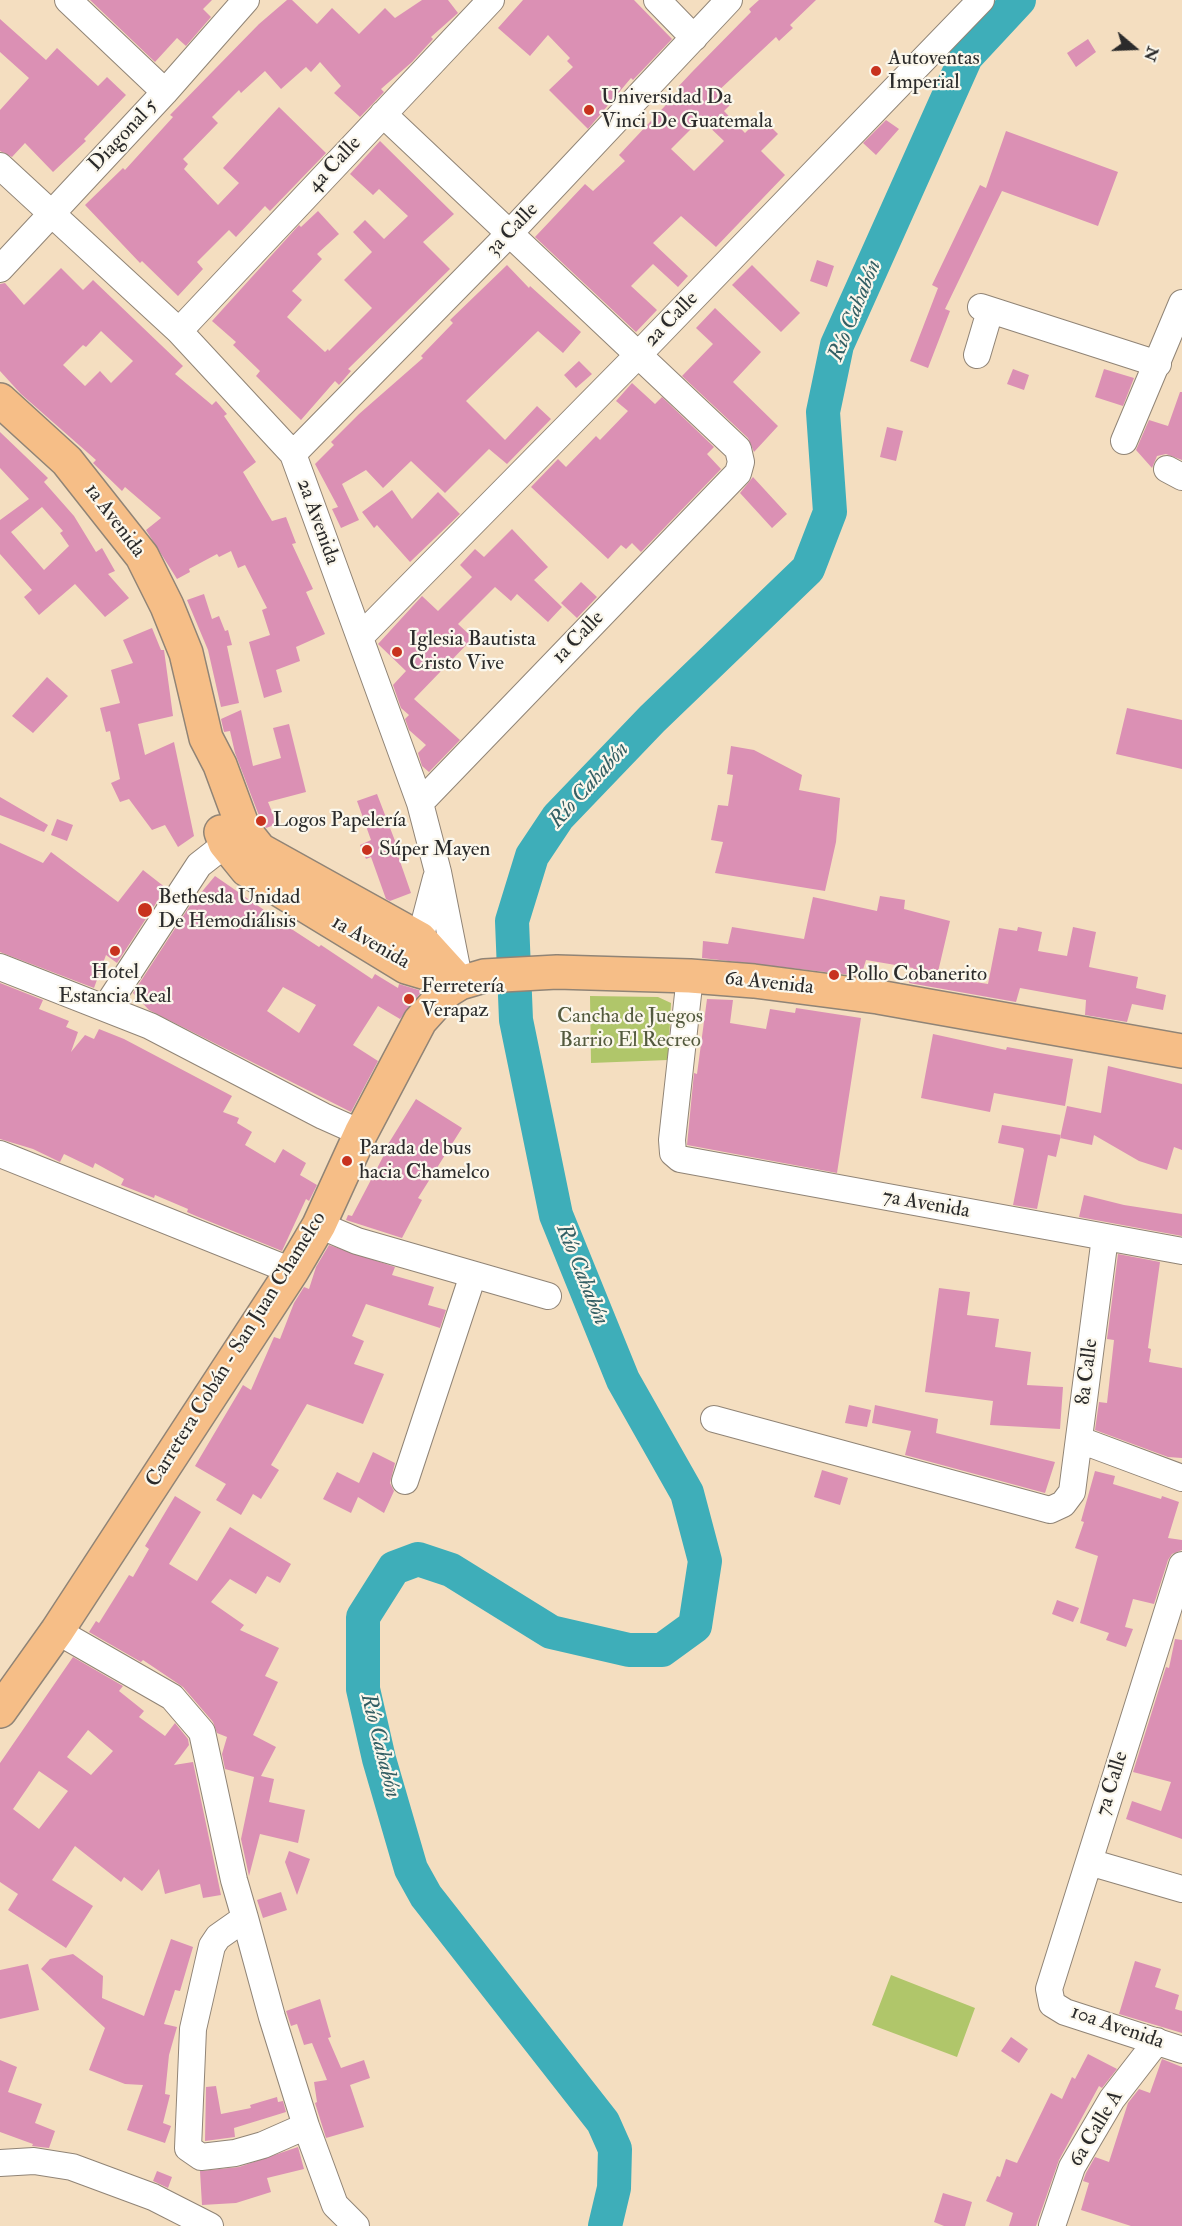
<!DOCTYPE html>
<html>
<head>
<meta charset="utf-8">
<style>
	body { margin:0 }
	#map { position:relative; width:1182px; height:2226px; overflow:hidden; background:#f4dec0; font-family:"IM FELL Double Pica",serif }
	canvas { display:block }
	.north { position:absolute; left:1104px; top:18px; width:60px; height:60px; -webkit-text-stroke:4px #fbf7ec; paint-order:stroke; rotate:109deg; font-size:16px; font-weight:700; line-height:24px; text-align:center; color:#2b2b2b }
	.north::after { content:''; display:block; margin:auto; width:21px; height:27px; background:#2b2b2b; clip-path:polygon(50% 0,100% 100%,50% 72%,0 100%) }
</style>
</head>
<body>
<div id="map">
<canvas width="1182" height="2226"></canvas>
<div class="north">N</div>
</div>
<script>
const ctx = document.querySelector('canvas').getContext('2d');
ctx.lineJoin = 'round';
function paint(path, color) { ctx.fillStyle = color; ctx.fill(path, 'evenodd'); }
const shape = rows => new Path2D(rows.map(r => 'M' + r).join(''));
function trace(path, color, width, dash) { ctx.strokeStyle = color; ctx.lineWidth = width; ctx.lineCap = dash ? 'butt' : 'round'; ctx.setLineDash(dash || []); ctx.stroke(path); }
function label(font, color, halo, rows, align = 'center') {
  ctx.font = font + ' "IM FELL Double Pica",serif'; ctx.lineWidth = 4.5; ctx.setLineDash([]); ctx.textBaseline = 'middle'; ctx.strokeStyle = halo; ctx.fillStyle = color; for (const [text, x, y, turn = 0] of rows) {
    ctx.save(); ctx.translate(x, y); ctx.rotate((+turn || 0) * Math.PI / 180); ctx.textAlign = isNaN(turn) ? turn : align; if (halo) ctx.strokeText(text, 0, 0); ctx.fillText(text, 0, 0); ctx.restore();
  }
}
paint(shape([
	[590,996,658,997,671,1003,668,1060,591,1063],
	[891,1975,975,2008,957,2057,872,2025]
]), '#b0c66a');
trace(shape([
	[605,2226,614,2188,615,2149,603,2122,426,1896,411,1869,379,1759,363,1689,363,1617,394,1568,418,1559,451,1570,551,1632,629,1650,662,1650,695,1626,705,1561,687,1493,623,1380,556,1215,516,1020,512,921,532,856,558,817,652,719,808,569,830,512,823,412,837,345,966,57,1019,0]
]), '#3eaeb9', 34);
paint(shape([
	[90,0,212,0,203,9,211,17,186,46,177,38,155,62],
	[287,0,292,0,317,24,332,8,359,34,385,8,395,18,422,0,448,0,458,13,431,37,433,39,412,62,381,89,384,92,360,117,334,93,341,86,320,62,311,72,306,67,281,89,265,71,241,93,239,90,212,117,218,123,183,159,188,164,184,169,218,205,239,183,223,168,279,107,326,153,270,211,265,206,236,237,229,230,197,262,203,269,178,296,142,261,140,263,85,205,123,168,125,170,173,117,170,115,259,24],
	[523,0,634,0,672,39,633,80,631,78,588,129,549,90,573,67,567,61,570,58,548,35,530,56,498,28],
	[759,0,816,0,790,25,793,28,779,41,776,37,716,93,730,105,724,111,745,133,761,117,778,134,761,151,785,175,716,247,681,216,653,243,688,276,678,287,653,264,631,286,657,310,636,332,535,237,585,184,593,191,625,161,619,155,679,91,676,89,692,72,751,12,749,9],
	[701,119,724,141,694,171,671,149],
	[0,19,46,60,57,48,98,86,107,77,126,95,84,139,86,141,53,172,25,143,12,157,0,151,0,110,29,78,0,52],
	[1088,39,1096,52,1076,67,1067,53],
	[886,120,899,129,876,155,863,143],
	[1006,131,1118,172,1098,226,1002,191,945,309,950,311,928,368,910,361,938,288,932,285,980,185,986,188],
	[380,141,454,214,423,242,450,269,348,369,351,371,339,385,335,381,301,420,256,376,260,371,233,345,236,342,212,321,299,225,301,227,318,211,339,234,317,254,322,259,292,291,302,300,287,317,325,352,328,349,329,351,372,308,344,280,372,252,353,232,365,220,384,239,408,216,379,189,373,195,350,174],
	[817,260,834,266,827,287,810,281],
	[507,265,529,288,530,286,581,332,563,353,538,331,466,401,505,440,537,406,551,419,507,464,489,449,445,493,411,461,383,488,366,470,342,484,359,520,341,528,332,509,338,507,315,464,334,445,331,442,359,414,423,358,421,356,453,323,450,320],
	[752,265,800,313,781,332,732,285],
	[61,268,83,290,93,280,183,366,175,374,212,405,216,401,227,414,224,416,256,462,243,472,272,521,286,517,296,543,292,544,313,589,306,592,325,634,296,647,300,661,276,670,282,692,264,698,249,642,270,635,262,610,267,608,245,565,238,568,231,551,219,557,217,554,189,569,190,572,177,579,146,530,161,518,125,487,122,491,93,463,96,460,21,394,0,371,0,284,5,283,24,305],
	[101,331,133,361,111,383,100,371,85,386,63,365,83,345,86,347],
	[715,308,761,352,733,382,778,426,754,452,748,438,682,376,713,344,696,328],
	[579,361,592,374,576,388,564,375],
	[1013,369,1029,375,1024,390,1007,384],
	[1104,369,1134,378,1123,406,1095,397],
	[632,383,655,404,662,397,714,447,707,454,721,469,641,552,632,543,626,549,621,545,608,559,531,487,558,459,566,467,596,436,600,440,628,411,616,401],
	[1180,392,1182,392,1182,460,1166,454,1157,456,1152,468,1136,450,1149,420,1168,426],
	[887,427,903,431,896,461,880,457],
	[0,432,48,478,44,482,74,516,96,552,102,548,115,571,108,574,129,598,105,617,75,584,39,615,24,597,32,590,0,554,0,520,29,499,0,468],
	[42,507,63,531,60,533,69,546,44,570,11,532],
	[753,477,787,514,772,528,740,493],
	[392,490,412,519,438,492,460,514,410,562,377,525,374,528,362,512],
	[512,529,548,567,534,580,562,607,548,622,517,594,511,601,495,587,458,624,473,638,414,699,460,740,429,772,422,766,418,753,426,745,409,730,405,719,409,715,401,708,393,685,406,671,378,644,422,596,438,611,472,577,460,565,475,549,484,557],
	[581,582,597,597,577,618,561,603],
	[204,594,212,619,219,616,225,631,228,630,232,645,227,646,239,703,221,707,208,650,187,600],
	[152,628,161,650,164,650,173,716,138,724,145,755,174,742,194,836,178,847,165,825,152,830,129,799,120,802,111,783,120,779,110,731,106,732,100,708,120,703,111,670,133,663,123,640],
	[47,677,68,696,33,733,12,716],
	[1127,708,1182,720,1182,769,1116,754],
	[241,710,253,766,281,758,273,728,289,724,306,792,268,802,277,824,266,828,261,821,235,753,230,731,224,732,221,719],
	[731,746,754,750,802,775,799,790,840,798,836,842,825,891,715,873,723,842,711,840,718,805,728,806,733,775,727,774],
	[377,794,397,846,395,847,411,893,390,901,386,899,371,857,366,859,360,845,371,840,357,801],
	[0,797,48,825,44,832,0,815],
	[57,819,73,825,67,841,51,835],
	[0,843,43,863,51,852,118,902,143,870,166,888,117,963,106,955,94,988,0,952],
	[215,876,293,930,319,947,321,945,372,979,375,974,398,988,399,984,422,991,400,1019,378,1006,362,1031,353,1045,378,1061,351,1112,149,1010,133,993,189,907],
	[283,987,316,1005,299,1033,267,1011],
	[880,896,905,900,904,909,950,921,937,976,988,984,999,928,1017,931,1018,927,1042,932,1038,951,1067,956,1073,927,1096,932,1089,967,1138,977,1136,988,1166,995,1163,1010,1132,1004,1127,1022,1085,1015,1086,1000,1020,988,1016,1002,909,983,913,968,866,960,861,976,702,958,703,941,728,944,732,927,804,939,813,897,877,911],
	[0,983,43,1000,39,1009,69,1021,66,1027,78,1032,71,1052,85,1035,94,1039,99,1029,124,1039,232,1096,223,1112,239,1118,237,1123,252,1132,245,1145,275,1163,283,1149,306,1163,300,1175,317,1185,309,1201,306,1199,282,1251,196,1216,187,1212,188,1209,155,1195,154,1198,121,1185,124,1179,95,1163,93,1168,64,1154,60,1162,33,1149,0,1139],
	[707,999,733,1000,730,1023,766,1029,770,1009,795,1013,796,1008,861,1018,837,1173,687,1145,694,1073,697,1074],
	[933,1034,1006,1050,1007,1047,1073,1059,1065,1106,994,1093,990,1112,921,1098],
	[1108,1066,1182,1084,1182,1150,1174,1147,1167,1170,1139,1161,1094,1135,1092,1145,1060,1138,1067,1106,1101,1113],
	[416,1099,462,1128,418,1198,422,1200,402,1238,346,1220,348,1215,352,1216,384,1155,382,1154],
	[1002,1125,1061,1135,1056,1157,1048,1155,1037,1209,1013,1205,1024,1150,1023,1148,998,1143],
	[1084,1195,1124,1205,1182,1214,1182,1236,1079,1217],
	[329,1245,395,1267,392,1275,434,1287,428,1305,446,1310,440,1328,366,1304,352,1336,364,1341,354,1364,384,1374,363,1424,307,1404,271,1465,279,1470,261,1499,253,1494,241,1515,216,1500,226,1484,195,1466,243,1385,251,1390,274,1337,280,1339,294,1303,304,1287,309,1289,316,1267],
	[1118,1254,1160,1262,1148,1348,1151,1349,1149,1362,1182,1368,1182,1458,1168,1457,1095,1430,1099,1402,1107,1403,1114,1340,1107,1339],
	[939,1288,970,1292,967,1315,999,1319,995,1347,1031,1352,1027,1385,1063,1387,1060,1429,990,1425,993,1401,925,1392],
	[849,1405,871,1410,867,1427,845,1423],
	[875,1405,938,1419,936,1433,1055,1462,1045,1493,905,1455,911,1431,872,1423],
	[373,1452,395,1463,390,1483,394,1491,384,1513,358,1497,351,1513,323,1499,337,1472,359,1483],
	[822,1470,848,1478,840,1505,814,1497],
	[1095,1471,1115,1476,1113,1484,1161,1499,1162,1496,1179,1502,1168,1538,1182,1540,1182,1550,1172,1554,1168,1560,1154,1604,1133,1599,1125,1627,1133,1629,1126,1647,1106,1640,1109,1633,1080,1623,1098,1556,1075,1548,1084,1522,1081,1521],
	[175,1496,201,1512,169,1564,197,1581,230,1527,291,1564,280,1583,267,1576,256,1594,230,1579,211,1602,244,1625,240,1630,279,1648,265,1676,278,1682,253,1735,276,1747,261,1776,274,1779,269,1802,305,1810,298,1843,260,1834,249,1876,241,1839,254,1777,225,1769,222,1754,227,1737,217,1733,213,1722,183,1687,143,1660,141,1662,89,1632,96,1621,99,1623,129,1575,133,1577,149,1549,145,1546],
	[1057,1600,1079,1608,1073,1622,1052,1614],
	[1175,1639,1182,1640,1182,1839,1126,1819,1132,1801,1161,1811,1171,1782,1133,1772,1166,1667,1169,1668],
	[73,1657,123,1686,119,1691,144,1711,139,1717,165,1736,175,1723,188,1739,189,1745,174,1765,193,1762,221,1895,203,1898,200,1884,165,1894,159,1869,142,1891,124,1877,121,1882,75,1846,52,1880,93,1906,66,1948,8,1910,18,1894,0,1882,0,1763],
	[88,1730,113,1751,91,1775,67,1757],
	[39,1771,68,1791,39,1829,13,1809],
	[289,1851,310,1859,297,1895,285,1862],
	[281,1892,287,1910,263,1918,257,1900],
	[171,1939,193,1947,180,1991,175,1990,164,2024,177,2027,169,2055,165,2094,170,2095,163,2123,171,2126,165,2143,127,2130,143,2085,125,2084,89,2070,105,2028,41,1969,50,1959,73,1954,103,1976,102,1998,144,2016],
	[1135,1961,1161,1969,1155,1987,1179,1995,1175,2009,1182,2011,1182,2033,1119,2014],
	[28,1964,39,2010,0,2019,0,1970],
	[320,1999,331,2037,328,2038,341,2068,364,2060,370,2078,350,2085,364,2127,326,2138,315,2103,317,2102,314,2082,327,2080,312,2043,304,2045,297,2024,291,2026,286,2011],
	[1011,2037,1028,2049,1019,2063,1001,2051],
	[1088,2054,1117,2069,1102,2088,1099,2086,1059,2160,1036,2226,1009,2226,1013,2213,986,2201,997,2176,1000,2177,1006,2159,1017,2163,1051,2093,1062,2099,1072,2077,1075,2079],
	[1162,2059,1182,2067,1182,2226,1131,2226,1081,2210,1089,2183,1083,2181,1086,2173,1095,2157,1109,2162,1128,2103,1139,2089,1150,2093],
	[0,2060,17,2067,8,2092,42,2104,35,2123,55,2131,49,2148,32,2146,33,2144,0,2132],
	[216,2086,221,2114,251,2108,250,2105,277,2097,278,2102,283,2101,286,2112,234,2128,235,2137,205,2141,206,2087],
	[298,2147,304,2169,267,2178,271,2192,236,2203,202,2205,200,2171,239,2167],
	[157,2171,172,2177,168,2188,153,2181],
	[943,2193,972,2202,965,2226,944,2226,934,2222]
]), '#db90b4');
const minor = shape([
	[68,0,165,92],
	[657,0,694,38],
	[383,114,738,449,741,462,738,473,420,803],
	[0,166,179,331,293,454,420,803,438,872,460,983],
	[0,269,165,92,246,0],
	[981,307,1158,364],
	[179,331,491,0],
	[977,355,990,311],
	[1124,441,1182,303],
	[293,454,509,234,729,0],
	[1167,469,1182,477],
	[360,637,637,356,981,0],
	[420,939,436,878],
	[0,967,150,1026,323,1116,361,1133],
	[690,976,672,1140,673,1153,680,1159,1182,1251],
	[106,1007,199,865,240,833],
	[0,1154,292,1271],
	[319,1225,357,1241,548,1296],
	[714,1419,1050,1510,1063,1504,1072,1492,1105,1237],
	[1080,1440,1182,1478],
	[405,1481,473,1275],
	[1182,1565,1049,1989,1052,2004,1065,2012,1182,2050],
	[57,1631,172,1697,202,1732,234,1880,245,1918,272,2017,306,2126,263,2145,235,2153,201,2157,188,2148,193,2029,212,1946,218,1937,245,1918],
	[1089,1862,1182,1889],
	[306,2126,335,2205,356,2226],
	[0,2163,34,2161,72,2167,153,2197,210,2226],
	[1052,2226,1072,2167,1112,2099,1157,2041]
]);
const major = shape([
	[0,400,67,461,142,556,167,606,186,653,206,738,220,765,244,830,260,850,420,939,460,983],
	[221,832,225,843,247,870,406,967,460,983],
	[0,1711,57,1631,292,1271,319,1225,361,1133,420,1021,447,991,460,983,484,976,557,972,690,976,754,981,878,997,1182,1051]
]);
trace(minor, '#908476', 28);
trace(major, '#908476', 36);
trace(minor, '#fff', 26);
trace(major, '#f6be87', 33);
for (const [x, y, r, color] of [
	[876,71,6,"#c8321e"],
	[589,110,6,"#c8321e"],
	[397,652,6,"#c8321e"],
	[261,821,6,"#c8321e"],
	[367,850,6,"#c8321e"],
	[145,910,8,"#c8321e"],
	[115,951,6,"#c8321e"],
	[834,975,6,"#c8321e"],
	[409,999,6,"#c8321e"],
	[347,1161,6,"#c8321e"]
]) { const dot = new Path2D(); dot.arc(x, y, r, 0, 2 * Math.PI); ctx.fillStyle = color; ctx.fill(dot); trace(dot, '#fbf7ec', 2); }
label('21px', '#2b2b2b', '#fbf7ec', [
	["Autoventas",888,59],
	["Imperial",888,83],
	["Universidad Da",601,98],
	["Vinci De Guatemala",601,122],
	["Iglesia Bautista",409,640],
	["Cristo Vive",409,664],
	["Logos Papelería",273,821],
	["Súper Mayen",379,850],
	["Bethesda Unidad",158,898],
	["De Hemodiálisis",158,922],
	["Hotel",115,973,"center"],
	["Estancia Real",115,997,"center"],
	["Pollo Cobanerito",846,975],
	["Ferretería",421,987],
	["Verapaz",421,1011],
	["Parada de bus",359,1149],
	["hacia Chamelco",359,1173]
], 'left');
label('21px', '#2b2b2b', '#fbf7ec', [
	["Diagonal 5",124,136,-47],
	["4a Calle",335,165,-47],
	["3a Calle",513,230,-46],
	["2a Calle",672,320,-46],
	["1a Avenida",114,521,53],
	["2a Avenida",317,522,70],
	["1a Calle",579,638,-46],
	["1a Avenida",370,943,30],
	["6a Avenida",769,984,6],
	["7a Avenida",926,1205,10],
	["Carretera Cobán - San Juan Chamelco",237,1350,-58],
	["8a Calle",1088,1372,-83],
	["7a Calle",1113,1784,-73],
	["10a Avenida",1117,2028,19],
	["6a Calle A",1097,2129,-59]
]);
label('21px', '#535a3e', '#fbf7ec', [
	["Cancha de Juegos",630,1017],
	["Barrio El Recreo",630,1041]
]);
label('italic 22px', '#335f64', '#fbf7ec', [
	["Río Cahabón",856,311,-68],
	["Río Cahabón",590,786,-48],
	["Río Cahabón",581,1275,68],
	["Río Cahabón",379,1746,76]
]);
</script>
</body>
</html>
